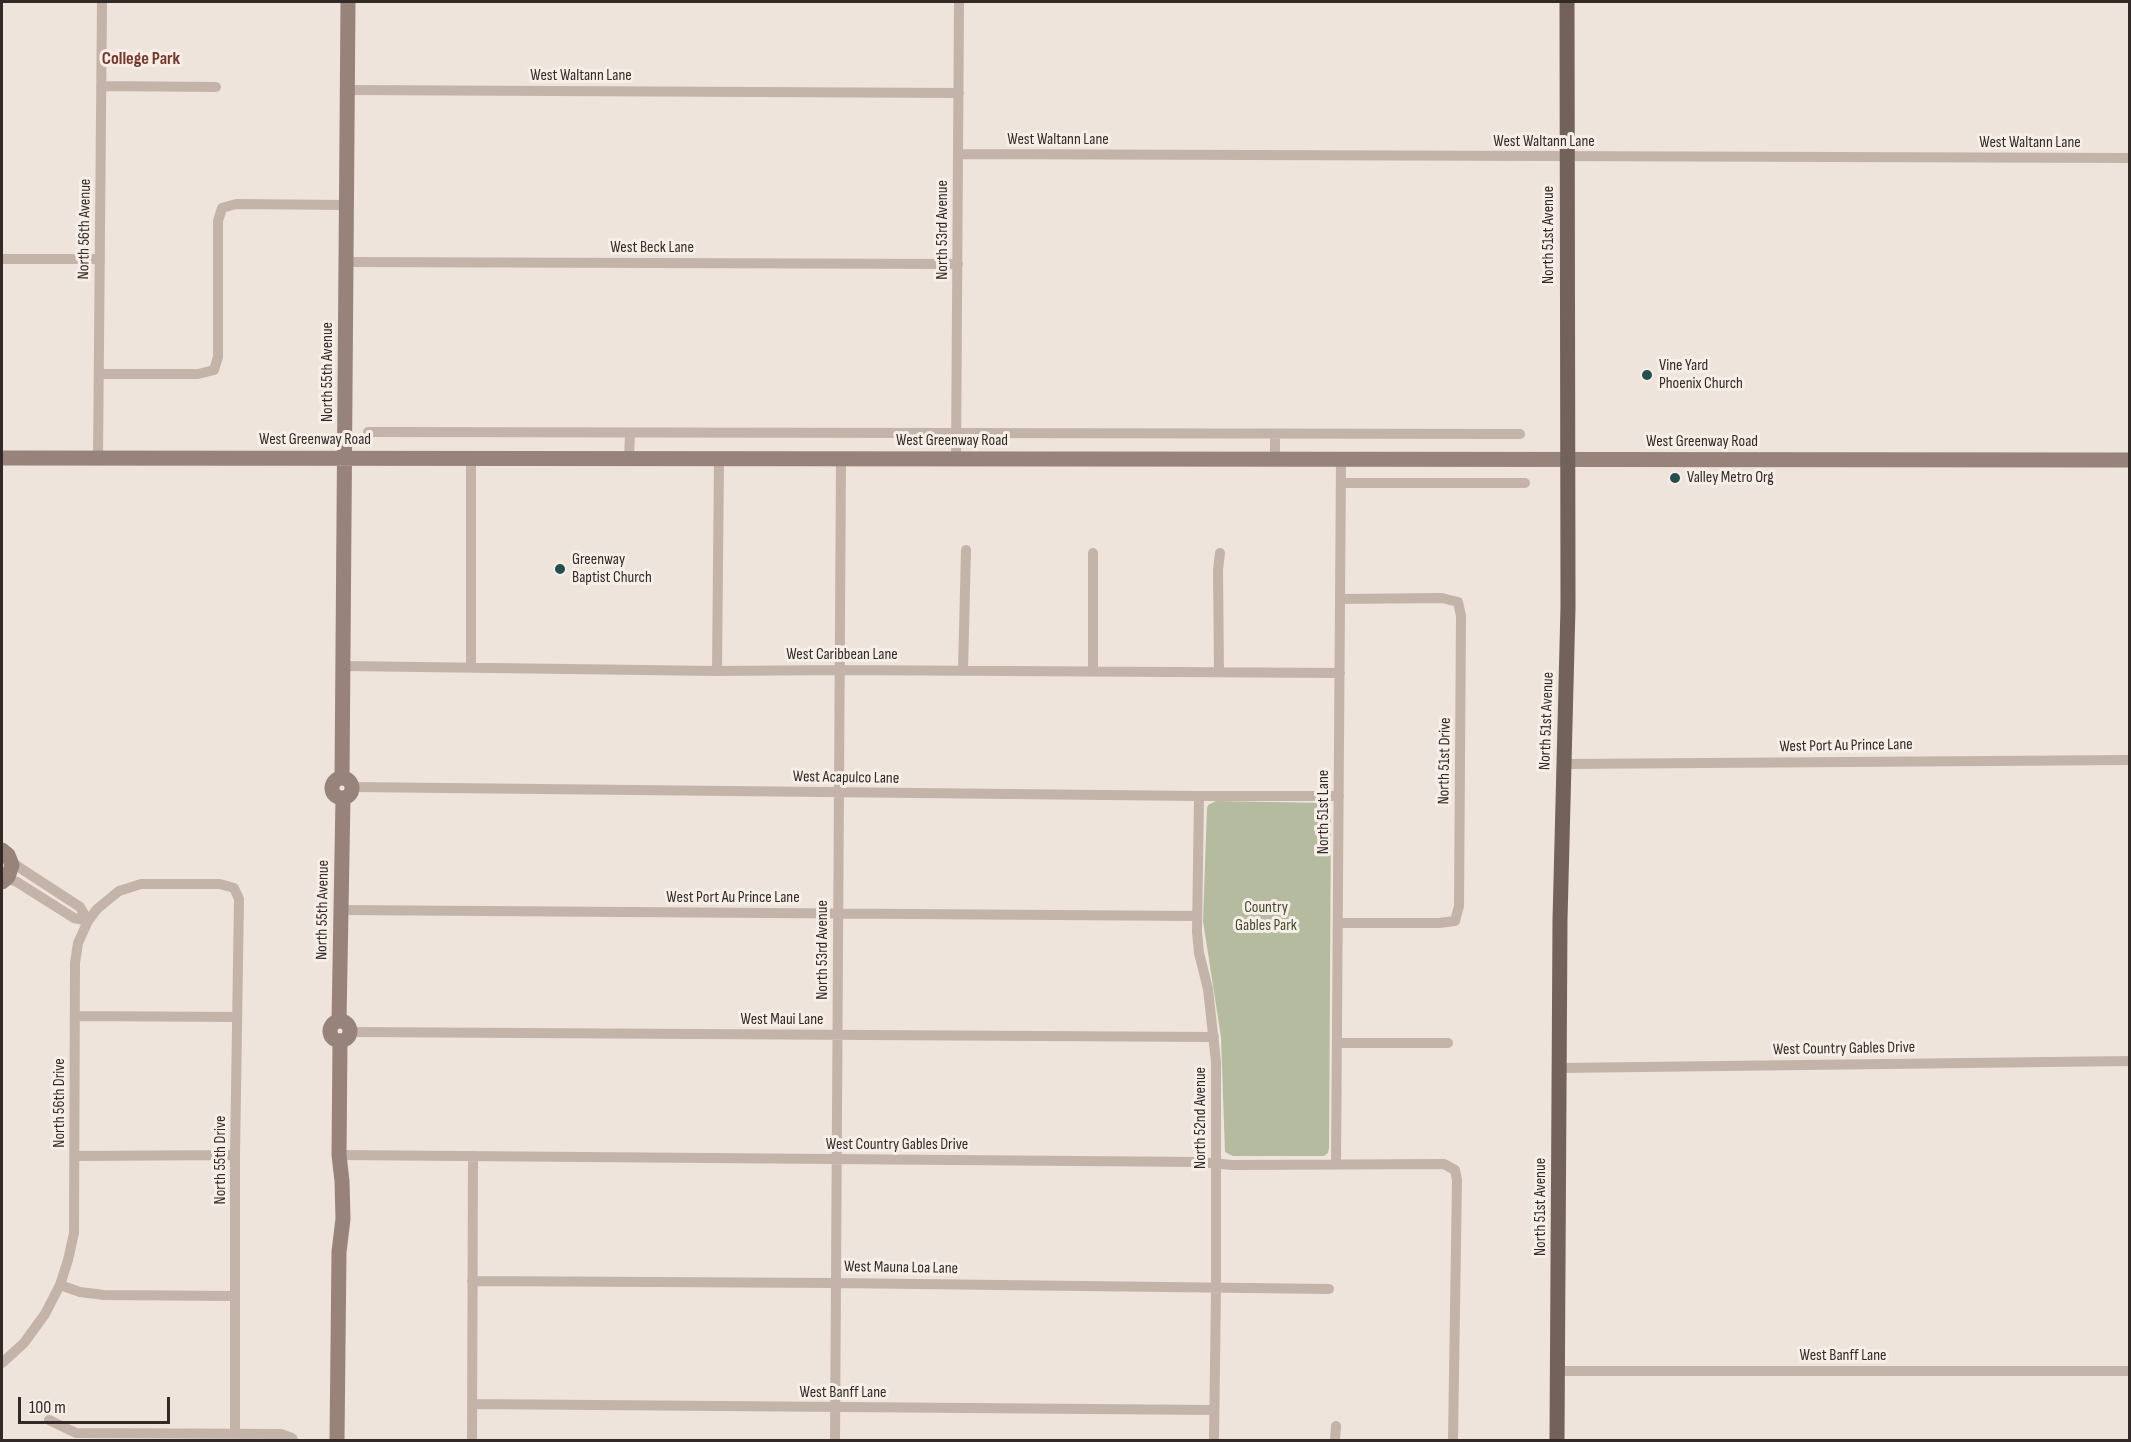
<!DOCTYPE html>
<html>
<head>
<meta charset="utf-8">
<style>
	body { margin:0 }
	#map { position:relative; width:2131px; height:1442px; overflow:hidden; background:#eee4dc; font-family:"Sofia Sans Condensed",sans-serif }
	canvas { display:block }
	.frame { position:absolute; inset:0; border:3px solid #332a28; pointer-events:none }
	.scale { position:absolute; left:18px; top:1397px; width:152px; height:27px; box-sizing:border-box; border:3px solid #332a28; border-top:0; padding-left:8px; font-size:18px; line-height:21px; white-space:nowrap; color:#332a28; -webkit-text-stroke:4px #f6eee7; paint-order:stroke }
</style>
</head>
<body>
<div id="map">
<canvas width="2131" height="1442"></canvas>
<div class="frame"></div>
<div class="scale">100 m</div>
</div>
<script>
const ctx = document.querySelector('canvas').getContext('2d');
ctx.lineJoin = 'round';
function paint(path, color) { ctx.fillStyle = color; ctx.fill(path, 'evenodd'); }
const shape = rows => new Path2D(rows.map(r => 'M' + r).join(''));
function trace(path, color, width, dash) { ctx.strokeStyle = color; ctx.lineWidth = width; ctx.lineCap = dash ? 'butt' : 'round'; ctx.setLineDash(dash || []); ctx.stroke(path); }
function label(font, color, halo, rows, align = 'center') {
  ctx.font = font + ' "Sofia Sans Condensed",sans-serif'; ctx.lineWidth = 6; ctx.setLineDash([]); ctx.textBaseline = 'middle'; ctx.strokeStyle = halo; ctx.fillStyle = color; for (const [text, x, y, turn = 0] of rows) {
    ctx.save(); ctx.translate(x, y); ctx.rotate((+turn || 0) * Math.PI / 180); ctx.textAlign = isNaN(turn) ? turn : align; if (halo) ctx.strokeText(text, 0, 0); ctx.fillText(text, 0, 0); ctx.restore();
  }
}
paint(shape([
	[1216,801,1325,803,1331,809,1329,1148,1328,1153,1324,1156,1233,1156,1225,1152,1221,1037,1203,921,1207,808,1208,805]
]), '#b4bb9e');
trace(shape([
	[101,86,216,87],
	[347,90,959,93],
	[958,154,2130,158],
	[2,259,100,259],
	[346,262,958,264],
	[99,374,198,374,214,370,218,357,218,221,222,208,236,204,346,205],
	[368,432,1520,434],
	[1275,434,1275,460],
	[98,458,102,2],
	[629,459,630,433],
	[956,460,959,2],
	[1341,483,1525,483],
	[1093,553,1093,671],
	[344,666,717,671,839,670,1340,673],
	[471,667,471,458],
	[963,670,966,550],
	[717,671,719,459],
	[1219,672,1218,570,1220,553],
	[1564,764,2130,760],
	[352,787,1199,796,1339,796],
	[1199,796,1197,932,1199,953,1208,989,1216,1062,1216,1288,1214,1440],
	[11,862,80,907,88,921],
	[6,878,17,882,74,918,88,921],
	[341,910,1197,916],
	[1338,923,1439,923,1455,921,1459,906,1461,616,1458,602,1442,598,1340,599],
	[75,1016,237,1017],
	[350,1032,1214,1037],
	[1337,1043,1448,1043],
	[1560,1068,2130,1061],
	[339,1155,1200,1162,1232,1165,1444,1164,1455,1170,1457,1180,1453,1440],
	[75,1156,235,1155],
	[1336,1165,1341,460],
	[472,1281,835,1283,1329,1289],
	[60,1285,80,1292,104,1295,235,1296],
	[2,1363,24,1343,45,1314,60,1285,68,1260,74,1233,75,963,78,943,88,921,97,909,119,891,141,884,220,884,234,888,239,899,235,1155,235,1434],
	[1557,1371,2130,1371],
	[472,1404,1214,1410],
	[49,1420,76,1433,281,1434,292,1438,293,1440],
	[472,1440,473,1156],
	[835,1440,841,459],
	[1335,1440,1336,1426]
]), '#c4b3a9', 10);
trace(shape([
	[2,458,2130,460],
	[342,778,348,2],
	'332 788a10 10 0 1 1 20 0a10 10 0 1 1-20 0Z',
	[2,850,8,855,12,865,8,877,2,882],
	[339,1021,343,798],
	'330 1031a10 10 0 1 1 20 0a10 10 0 1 1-20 0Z',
	[337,1440,339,1252,343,1219,342,1181,339,1155,340,1041]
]), '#98837b', 15);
trace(shape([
	[1557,1440,1560,920,1568,607,1567,2]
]), '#73615b', 15);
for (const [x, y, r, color] of [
	[1647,375,6,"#234f4e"],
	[1675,478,6,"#234f4e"],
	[560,569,6,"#234f4e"]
]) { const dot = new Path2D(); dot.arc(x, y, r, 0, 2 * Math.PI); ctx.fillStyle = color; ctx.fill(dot); trace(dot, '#f6eee7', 2); }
label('16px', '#332a28', '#f6eee7', [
	["West Waltann Lane",581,76],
	["West Waltann Lane",1058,140],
	["West Waltann Lane",1544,142],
	["West Waltann Lane",2030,143],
	["North 56th Avenue",85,229,-89],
	["North 53rd Avenue",943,230,-90],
	["North 51st Avenue",1549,235,-90],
	["West Beck Lane",652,248],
	["North 55th Avenue",328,372,-90],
	["West Greenway Road",315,440],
	["West Greenway Road",952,441],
	["West Greenway Road",1702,442],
	["West Caribbean Lane",842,655],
	["North 51st Avenue",1547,721,-88],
	["West Port Au Prince Lane",1846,746,-1],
	["North 51st Drive",1445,761,-89],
	["West Acapulco Lane",846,778,1],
	["North 51st Lane",1324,812,-90],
	["West Port Au Prince Lane",733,898],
	["North 55th Avenue",323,910,-89],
	["North 53rd Avenue",823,950,-90],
	["West Maui Lane",782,1020],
	["West Country Gables Drive",1844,1049,-1],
	["North 56th Drive",60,1103,-90],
	["North 52nd Avenue",1201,1118,-90],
	["West Country Gables Drive",897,1145],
	["North 55th Drive",221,1160,-90],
	["North 51st Avenue",1541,1207,-90],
	["West Mauna Loa Lane",901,1268,1],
	["West Banff Lane",1843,1356],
	["West Banff Lane",843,1393]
]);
label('16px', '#332a28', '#f6eee7', [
	["Vine Yard",1659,366],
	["Phoenix Church",1659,384],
	["Valley Metro Org",1687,478],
	["Greenway",572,560],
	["Baptist Church",572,578]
], 'left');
label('16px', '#454e2f', '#f6eee7', [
	["Country",1266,908],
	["Gables Park",1266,926]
]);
label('bold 18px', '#77372b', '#f6eee7', [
	["College Park",141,59]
]);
</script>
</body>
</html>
